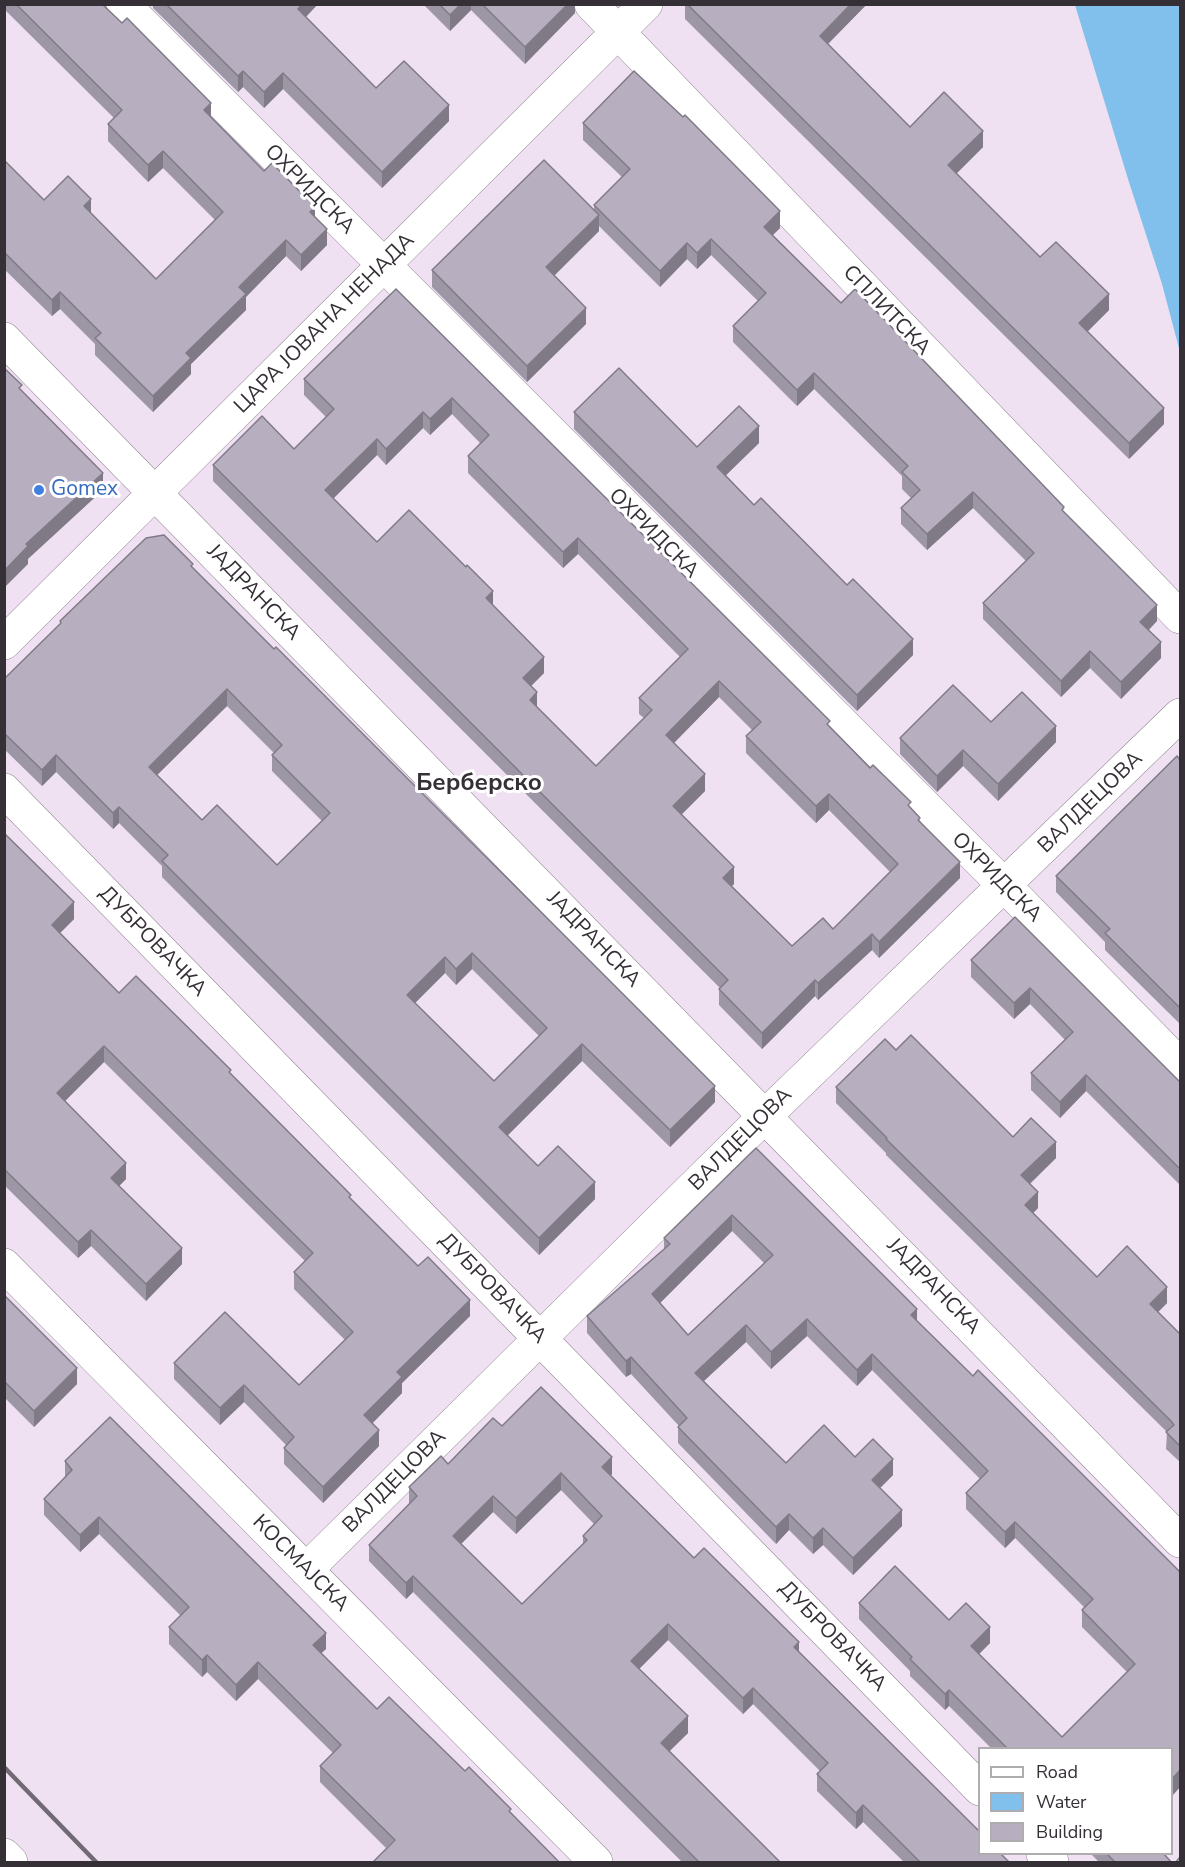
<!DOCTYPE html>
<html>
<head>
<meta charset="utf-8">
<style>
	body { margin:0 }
	#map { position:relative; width:1185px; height:1867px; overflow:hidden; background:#efe1f1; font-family:"Nunito Sans",sans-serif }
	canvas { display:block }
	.frame { position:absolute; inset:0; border:6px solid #352f36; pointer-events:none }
	.legend { position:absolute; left:978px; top:1747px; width:195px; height:108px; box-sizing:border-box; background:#fff; border:2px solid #aeacaf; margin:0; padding:8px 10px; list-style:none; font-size:18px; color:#352f36 }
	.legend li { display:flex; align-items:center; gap:12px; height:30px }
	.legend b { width:30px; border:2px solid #aeacaf }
</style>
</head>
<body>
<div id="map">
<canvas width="1185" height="1867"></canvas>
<div class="frame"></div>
<ul class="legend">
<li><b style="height:8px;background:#fff"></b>Road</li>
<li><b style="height:16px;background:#81c0ed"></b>Water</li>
<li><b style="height:16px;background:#b7afc0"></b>Building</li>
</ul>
</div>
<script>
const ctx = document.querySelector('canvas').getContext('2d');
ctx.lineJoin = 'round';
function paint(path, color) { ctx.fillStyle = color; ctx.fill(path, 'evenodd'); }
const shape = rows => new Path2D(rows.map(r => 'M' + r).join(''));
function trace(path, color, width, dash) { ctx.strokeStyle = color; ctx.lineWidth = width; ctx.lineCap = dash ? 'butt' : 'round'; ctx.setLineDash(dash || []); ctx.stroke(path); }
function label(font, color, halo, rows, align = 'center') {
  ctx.font = font + ' "Nunito Sans",sans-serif'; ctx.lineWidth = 6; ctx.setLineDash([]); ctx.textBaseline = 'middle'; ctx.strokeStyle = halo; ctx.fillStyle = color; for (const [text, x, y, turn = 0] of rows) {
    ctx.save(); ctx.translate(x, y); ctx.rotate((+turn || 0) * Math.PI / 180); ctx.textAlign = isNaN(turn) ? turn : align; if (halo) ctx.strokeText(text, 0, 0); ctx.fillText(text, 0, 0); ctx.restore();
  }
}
paint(shape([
	[1075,5,1180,5,1180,352,1162,284,1128,179]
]), '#81c0ed');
const street = shape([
	[123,4,1005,886,1180,1065],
	[591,4,1180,617],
	[4,339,1180,1541],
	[4,643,646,4],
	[4,790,980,1789],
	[4,1265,596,1862],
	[306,1570,765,1116,1180,715],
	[1043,1854,1052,1862]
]);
const secondary = shape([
	[4,1855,11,1862]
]);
trace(street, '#938695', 34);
trace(secondary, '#938695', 34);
trace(street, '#fff', 33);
trace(secondary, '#fff', 33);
trace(shape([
	[4,1767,96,1862]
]), '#716973', 4.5);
paint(shape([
	[4,4,102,4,264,171,315,217,327,245,301,271,286,256,246,297,246,310,191,364,191,374,153,412,95,355,95,344,60,309,52,316,4,269,4,160,44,200,91,213,156,279,215,220,163,168,148,182,108,141,108,124,114,118,4,9],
	[153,4,318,4,306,17,376,88,449,121,382,188,283,89,264,108,243,87,238,92,153,8],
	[425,4,575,4,575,13,525,64,471,10,450,31,425,6],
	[685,4,867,4,828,44,910,127,983,147,956,174,1040,257,1109,310,1087,332,1164,424,1129,459,685,19],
	[583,123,780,228,773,235,841,303,1064,512,1157,621,1149,630,1161,658,1121,699,1090,668,1061,697,983,619,983,603,1026,561,973,508,927,550,901,524,901,508,911,498,902,489,902,476,814,389,797,406,733,342,733,326,758,301,711,255,697,269,687,259,660,287,599,226,599,231,554,275,586,324,527,382,432,287,432,270,594,210,594,205,622,177,583,140],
	[396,289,911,808,960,878,879,958,872,950,818,1000,815,996,762,1049,719,1005,719,989,720,988,213,481,213,465,294,449,326,417,304,395,304,379],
	[452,414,480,443,468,456,468,473,563,568,578,554,680,657,639,698,639,714,644,718,596,766,537,708,531,686,544,673,493,606,377,542,333,498,377,455,386,465,423,428,430,435],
	[719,697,752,730,746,736,746,753,816,823,829,810,890,872,833,929,792,946,732,886,734,884,681,815,705,791,674,743],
	[574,412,697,447,759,443,726,475,754,505,847,585,913,655,857,711,574,429],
	[193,568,715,1102,670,1147,582,1061,507,1136,538,1166,595,1199,539,1255,162,877,162,866,119,823,113,829,56,772,42,786,4,749,4,679,60,624,60,621],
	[227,706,274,753,272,755,272,771,322,821,277,865,202,820,157,775],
	[472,969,539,1036,494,1081,415,1003,445,973,456,985],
	[991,722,1056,742,998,801,963,766,937,792,900,754,900,738],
	[1180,760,1180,1024,1105,950,1105,942,1056,892,1056,876],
	[4,833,74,919,60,933,119,993,231,1074,351,1199,418,1266,470,1316,402,1383,402,1393,372,1423,379,1446,323,1503,284,1464,284,1448,286,1445,244,1402,220,1425,174,1379,174,1363,299,1385,345,1340,294,1289,294,1272,305,1261,104,1062,65,1101,126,1179,119,1186,182,1264,146,1301,91,1246,78,1258,4,1185],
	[1015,917,1180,1082,1180,1185,1086,1091,1060,1118,1031,1090,1031,1073,1065,1040,1030,1004,1014,1019,971,977,971,960],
	[896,1050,1013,1137,1056,1158,1030,1184,1038,1208,1033,1213,1097,1277,1167,1303,1158,1312,1180,1334,1180,1462,1166,1449,1167,1432,886,1155,886,1153,836,1103,836,1087],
	[756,1148,917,1321,973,1376,1180,1572,1180,1787,1172,1796,1172,1749,992,1749,949,1706,945,1710,910,1676,910,1671,859,1619,859,1603,949,1620,990,1643,979,1654,1062,1737,1127,1672,1082,1627,1082,1610,1084,1607,1015,1538,1005,1548,966,1509,966,1493,980,1479,872,1370,857,1386,807,1336,771,1369,746,1342,704,1381,786,1463,855,1457,893,1475,880,1488,902,1526,853,1575,823,1545,813,1554,789,1530,776,1544,678,1443,678,1427,679,1426,631,1374,626,1377,587,1333,587,1316,664,1249,664,1238],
	[732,1231,764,1263,688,1335,660,1303],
	[4,1295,77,1384,34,1427,4,1397],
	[502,1426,612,1474,610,1476,694,1558,799,1652,1010,1863,905,1863,863,1822,856,1829,817,1791,817,1774,820,1771,753,1704,743,1714,668,1640,639,1669,688,1733,670,1751,781,1863,683,1863,413,1592,406,1599,369,1561,369,1545,409,1504,409,1487,448,1464],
	[561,1490,594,1524,583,1536,583,1544,522,1604,461,1544,493,1512,516,1534],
	[65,1461,326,1649,321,1653,377,1709,465,1771,386,1848,320,1782,320,1766,333,1753,258,1679,236,1701,207,1672,202,1677,169,1644,169,1627,181,1616,99,1534,80,1552,44,1515,44,1499,65,1478],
	[1091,1854,1164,1854,1172,1863,1100,1863]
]), '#9d96a5');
paint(shape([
	[302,4,318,4,298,25,298,9],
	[461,4,471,4,471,10,450,31,450,15],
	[568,4,575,4,575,13,525,64,525,47],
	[851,4,867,4,820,52,820,36],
	[243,71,243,87,238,92,238,76],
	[283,73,283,89,264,108,264,92],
	[211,103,211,119,204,110],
	[449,105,449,121,382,188,382,172],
	[983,131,983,147,948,182,948,165],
	[163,151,163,168,148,182,148,165],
	[91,199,91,215,84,206],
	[315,207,315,223,310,212],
	[780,211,780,228,764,243,764,227],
	[599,215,599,231,546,284,546,267],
	[327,229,327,245,301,271,301,255],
	[711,239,711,255,697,269,697,253],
	[286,240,286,256,246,297,246,310,191,364,191,374,153,412,153,396,239,287],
	[687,243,687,259,660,287,660,271],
	[60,292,60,309,52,316,52,300],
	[1109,294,1109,310,1079,340,1079,323],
	[586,308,586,324,527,382,527,366],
	[814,373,814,389,797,406,797,390],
	[452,398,452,414,430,435,430,419],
	[1164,408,1164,424,1129,459,1129,443],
	[423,412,423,428,386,465,386,449],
	[759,426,759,443,717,484,717,467],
	[377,439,377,455,325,507,325,490],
	[103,473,103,490,28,559,28,564,4,588,4,571,26,544],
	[973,492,973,508,927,550,927,534],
	[578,538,578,554,563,568,563,552],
	[493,591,493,607,486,598],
	[1157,605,1157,621,1140,638,1140,622],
	[913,639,913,655,857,711,857,695],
	[1161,642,1161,658,1121,699,1121,682],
	[1090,651,1090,668,1061,697,1061,681],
	[544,657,544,673,523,694,523,678],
	[719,681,719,697,666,751,666,735],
	[227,689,227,706,149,783,149,767],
	[537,692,537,708,530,700],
	[1056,726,1056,742,998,801,998,784],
	[963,750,963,766,937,792,937,776],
	[56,755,56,772,42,786,42,770],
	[705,774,705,791,673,823,673,806],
	[829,794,829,810,816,823,816,806],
	[119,807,119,823,113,829,113,813],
	[960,862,960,878,879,958,879,942],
	[734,867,734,884,723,894,723,878],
	[74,902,74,919,52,941,52,925],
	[872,934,872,950,818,1000,818,983],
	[472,953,472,969,456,985,456,969],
	[445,957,445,973,407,1011,407,995],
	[815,980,815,996,762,1049,762,1033],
	[1030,988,1030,1004,1014,1019,1014,1003],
	[582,1044,582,1061,499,1144,499,1127],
	[104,1046,104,1062,57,1109,57,1093],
	[1086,1075,1086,1091,1060,1118,1060,1102],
	[715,1086,715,1102,670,1147,670,1130],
	[1056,1142,1056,1158,1021,1192,1021,1175],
	[126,1163,126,1179,111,1194,111,1178],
	[595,1182,595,1199,539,1255,539,1238],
	[1038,1192,1038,1208,1025,1221,1025,1205],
	[732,1215,732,1231,652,1311,652,1294],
	[91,1230,91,1246,78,1258,78,1242],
	[182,1248,182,1264,146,1301,146,1284],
	[1167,1287,1167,1303,1150,1320,1150,1304],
	[470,1300,470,1316,402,1383,402,1393,364,1432,364,1415,397,1372],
	[917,1309,917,1325,911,1315],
	[807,1319,807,1336,771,1369,771,1352],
	[746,1325,746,1342,695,1389,695,1373],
	[872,1354,872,1370,857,1386,857,1370],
	[631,1357,631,1374,626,1377,626,1361],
	[77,1368,77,1384,34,1427,34,1411],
	[244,1385,244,1402,220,1425,220,1408],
	[379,1430,379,1446,323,1503,323,1487],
	[612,1457,612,1474,602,1484,602,1467],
	[893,1459,893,1475,872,1496,872,1480],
	[561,1473,561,1490,516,1534,516,1518],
	[493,1496,493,1512,453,1552,453,1536],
	[902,1510,902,1526,853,1575,853,1558],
	[789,1514,789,1530,776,1544,776,1527],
	[99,1517,99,1534,80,1552,80,1535],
	[1015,1522,1015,1538,1005,1548,1005,1532],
	[823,1528,823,1545,813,1554,813,1538],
	[413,1576,413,1592,406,1599,406,1583],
	[668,1624,668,1640,631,1677,631,1661],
	[990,1627,990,1643,971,1662,971,1646],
	[326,1633,326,1649,313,1661,313,1645],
	[799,1642,799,1659,794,1647],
	[207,1655,207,1672,202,1677,202,1660],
	[258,1662,258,1679,236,1701,236,1685],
	[753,1688,753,1704,743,1714,743,1698],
	[949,1690,949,1706,945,1710,945,1694],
	[688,1716,688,1733,661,1759,661,1743],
	[1180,1770,1180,1787,1172,1796,1172,1779],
	[863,1805,863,1822,856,1829,856,1813]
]), '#807a86');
const building = shape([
	[16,4,102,4,122,23,127,18,211,103,204,110,264,171,272,163,315,207,310,212,327,229,301,255,286,240,239,287,246,294,186,353,191,358,153,396,95,338,101,333,60,292,52,300,4,252,4,160,44,200,68,176,91,199,84,206,156,279,223,212,163,151,148,165,108,124,122,110,16,4],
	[166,4,302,4,298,9,376,88,404,61,449,105,382,172,283,73,264,92,243,71,238,76,166,4],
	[439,4,461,4,450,15,439,4],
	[482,4,568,4,525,47,482,4],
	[687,4,851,4,820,36,910,127,944,92,983,131,948,165,1040,257,1056,242,1109,294,1079,323,1164,408,1129,443,687,4],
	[634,71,683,117,685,115,780,211,764,227,841,303,855,289,1064,507,1062,510,1157,605,1140,622,1161,642,1121,682,1090,651,1061,681,983,603,1034,553,973,492,927,534,901,508,920,490,902,472,908,466,814,373,797,390,733,326,766,293,711,239,697,253,687,243,660,271,594,205,630,169,583,123,634,71],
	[544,160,599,215,546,267,586,308,527,366,432,270,544,160],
	[396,289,830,721,827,724,870,768,873,765,911,802,908,805,920,818,918,820,960,862,879,942,872,934,818,983,815,980,762,1033,719,989,728,980,213,465,262,416,294,449,334,409,304,379,396,289],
	[452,398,489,435,468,456,563,552,578,538,688,649,639,698,652,710,596,766,530,700,537,692,523,678,544,657,486,598,493,591,467,565,466,567,409,510,377,542,325,490,377,439,386,449,423,412,430,419,452,398],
	[719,681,761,722,746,736,816,806,829,794,898,864,833,929,823,918,792,946,723,878,734,867,673,806,705,774,666,735,719,681],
	[4,368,22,385,19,388,103,473,26,544,28,546,4,571,4,368],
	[619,368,697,447,739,406,759,426,717,467,754,505,761,498,847,585,853,579,913,639,857,695,574,412,619,368],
	[164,535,193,564,191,566,274,649,276,647,715,1086,670,1130,582,1044,499,1127,538,1166,558,1146,595,1182,539,1238,162,861,168,855,119,807,113,813,56,755,42,770,4,733,4,679,61,623,60,621,146,538,164,535],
	[227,689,282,745,272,755,330,813,277,865,217,805,202,820,149,767,227,689],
	[472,953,547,1028,494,1081,407,995,445,957,456,969,472,953],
	[953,685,991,722,1022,692,1056,726,998,784,963,750,937,776,900,738,953,685],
	[1177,756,1180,760,1180,1008,1105,933,1110,929,1056,876,1177,756],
	[4,833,74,902,52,925,119,993,136,976,231,1070,229,1072,351,1195,349,1197,418,1266,428,1257,470,1300,397,1372,402,1377,364,1415,379,1430,323,1487,284,1448,294,1437,244,1385,220,1408,174,1363,225,1312,299,1385,353,1332,294,1272,313,1253,104,1046,57,1093,126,1163,111,1178,182,1248,146,1284,91,1230,78,1242,4,1169,4,833],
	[1015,917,1180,1082,1180,1169,1086,1075,1060,1102,1031,1073,1073,1032,1030,988,1014,1003,971,960,1015,917],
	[911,1035,1013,1137,1031,1118,1056,1142,1021,1175,1038,1192,1025,1205,1097,1277,1127,1246,1167,1287,1150,1304,1180,1334,1180,1446,1166,1432,1174,1425,1170,1420,886,1139,887,1138,836,1087,885,1039,896,1050,911,1035],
	[756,1148,917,1309,911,1315,973,1376,978,1370,1180,1572,1180,1770,1172,1779,1172,1749,1008,1749,949,1690,945,1694,910,1659,912,1657,859,1603,895,1566,949,1620,966,1603,990,1627,971,1646,1062,1737,1135,1664,1082,1610,1093,1599,1015,1522,1005,1532,966,1493,988,1471,872,1354,857,1370,807,1319,771,1352,746,1325,695,1373,786,1463,824,1425,855,1457,873,1439,893,1459,872,1480,902,1510,853,1558,823,1528,813,1538,789,1514,776,1527,678,1427,687,1418,631,1357,626,1361,587,1316,670,1244,664,1238,756,1148],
	[732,1215,773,1255,688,1335,652,1294,732,1215],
	[4,1295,77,1368,34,1411,4,1381,4,1295],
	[541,1387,612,1457,602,1467,694,1558,704,1548,799,1642,794,1647,980,1832,980,1854,1001,1854,1010,1863,921,1863,863,1805,856,1813,817,1774,828,1763,753,1688,743,1698,668,1624,631,1661,688,1716,661,1743,781,1863,700,1863,413,1576,406,1583,369,1545,417,1496,409,1487,441,1456,448,1464,493,1418,502,1426,541,1387],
	[561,1473,602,1516,583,1536,587,1540,522,1604,453,1536,493,1496,516,1518,561,1473],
	[110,1417,326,1633,313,1645,377,1709,389,1697,465,1771,469,1767,511,1809,509,1811,560,1863,372,1863,395,1840,320,1766,341,1745,258,1662,236,1685,207,1655,202,1660,169,1627,189,1607,99,1517,80,1535,44,1499,72,1470,65,1461,110,1417],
	[1107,1854,1164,1854,1172,1863,1116,1863,1107,1854],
	[1180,1857,1180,1863,1175,1863,1180,1857]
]);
paint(building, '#b7afc0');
trace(building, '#807a86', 1.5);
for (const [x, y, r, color] of [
	[39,490,6,"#3f7fe0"]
]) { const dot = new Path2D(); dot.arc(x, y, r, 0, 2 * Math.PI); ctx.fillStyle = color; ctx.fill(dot); trace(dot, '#fff', 2); }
label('21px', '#352f36', '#fff', [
	["ОХРИДСКА",309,190,45],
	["СПЛИТСКА",886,311,46],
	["ЦАРА ЈОВАНА НЕНАДА",325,324,-45],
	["ОХРИДСКА",653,534,45],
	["ЈАДРАНСКА",253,593,46],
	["ВАЛДЕЦОВА",1091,803,-44],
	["ОХРИДСКА",996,878,45],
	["ЈАДРАНСКА",593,940,46],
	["ДУБРОВАЧКА",152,942,46],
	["ВАЛДЕЦОВА",741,1140,-45],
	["ЈАДРАНСКА",933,1287,46],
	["ДУБРОВАЧКА",492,1289,46],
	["ВАЛДЕЦОВА",395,1482,-45],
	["КОСМАЈСКА",300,1564,45],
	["ДУБРОВАЧКА",832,1637,46]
]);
label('21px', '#366cbe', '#fff', [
	["Gomex",51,490]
], 'left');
label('bold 24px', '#352f36', '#fff', [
	["Берберско",479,784]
]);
</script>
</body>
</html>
